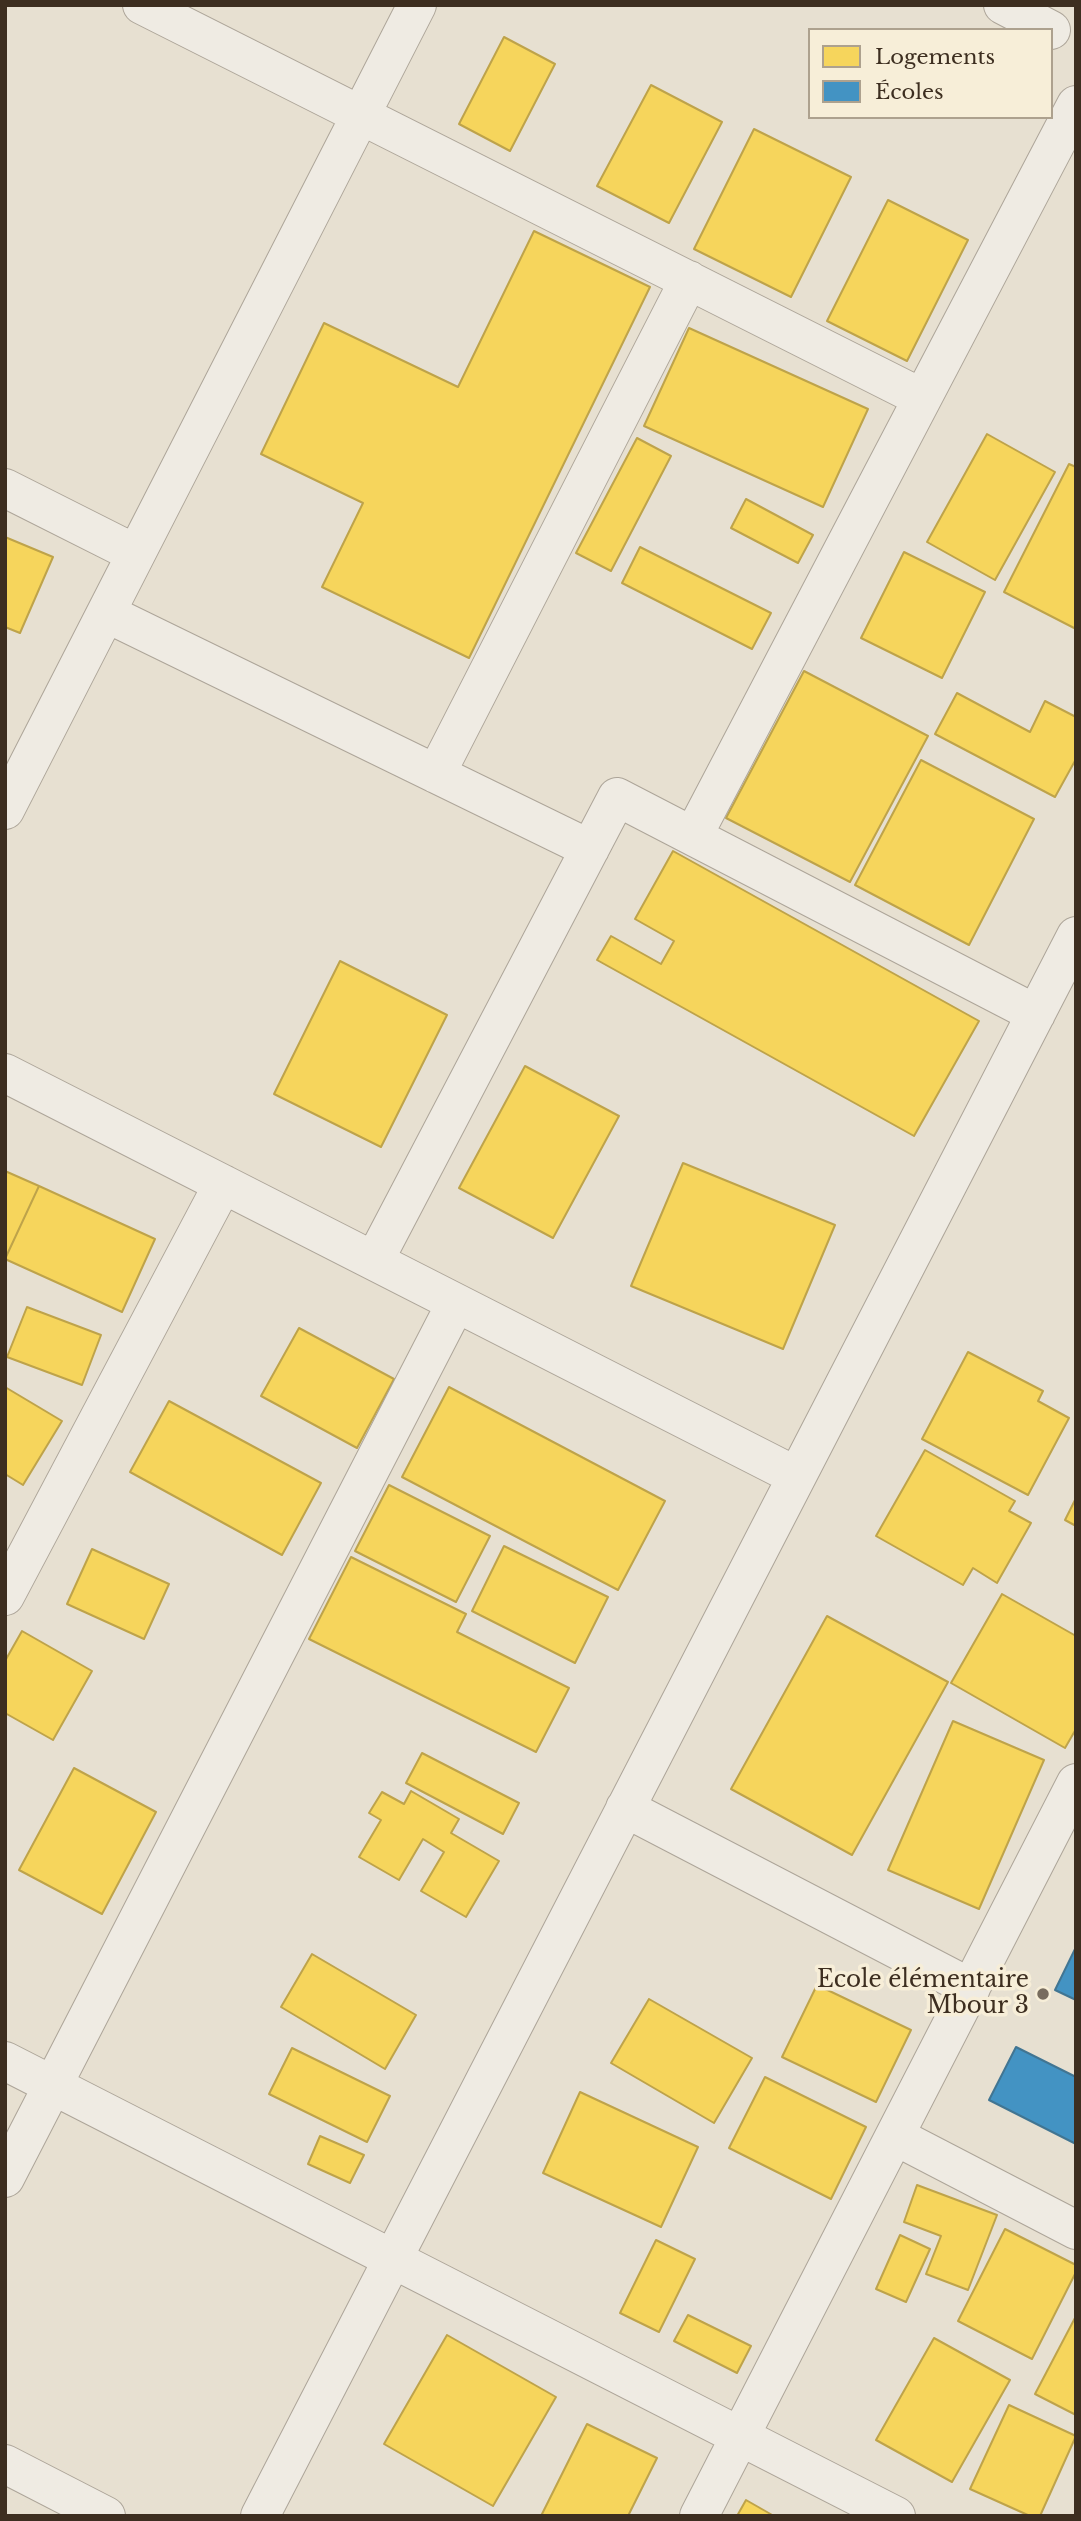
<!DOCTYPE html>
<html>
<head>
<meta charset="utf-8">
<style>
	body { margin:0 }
	#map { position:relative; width:1081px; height:2521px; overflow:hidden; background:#e7e0d1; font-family:"Libre Baskerville",serif }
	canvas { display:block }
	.frame { position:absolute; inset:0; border:7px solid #3d2e20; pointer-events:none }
	.legend { position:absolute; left:808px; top:28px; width:245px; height:91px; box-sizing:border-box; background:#f7eed8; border:2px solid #ada18e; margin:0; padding:9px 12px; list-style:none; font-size:21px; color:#3d2e20 }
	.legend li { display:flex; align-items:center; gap:14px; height:35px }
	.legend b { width:35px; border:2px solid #ada18e }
</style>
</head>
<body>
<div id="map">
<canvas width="1081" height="2521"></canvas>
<div class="frame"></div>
<ul class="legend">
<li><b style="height:19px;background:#f6d55c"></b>Logements</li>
<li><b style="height:19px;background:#4393c3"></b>Écoles</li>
</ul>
</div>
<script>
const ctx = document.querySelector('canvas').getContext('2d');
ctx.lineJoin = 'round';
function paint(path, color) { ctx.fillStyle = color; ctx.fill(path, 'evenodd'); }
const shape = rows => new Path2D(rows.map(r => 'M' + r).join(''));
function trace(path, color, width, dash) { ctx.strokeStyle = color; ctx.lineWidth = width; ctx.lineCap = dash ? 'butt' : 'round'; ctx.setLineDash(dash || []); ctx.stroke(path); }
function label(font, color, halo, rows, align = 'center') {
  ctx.font = font + ' "Libre Baskerville",serif'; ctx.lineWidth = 7; ctx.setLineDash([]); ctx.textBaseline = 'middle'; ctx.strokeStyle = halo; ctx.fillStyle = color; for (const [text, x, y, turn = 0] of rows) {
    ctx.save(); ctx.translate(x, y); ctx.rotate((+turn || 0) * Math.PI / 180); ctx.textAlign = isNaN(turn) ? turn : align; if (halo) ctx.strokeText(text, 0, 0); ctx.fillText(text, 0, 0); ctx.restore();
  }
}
const homes = shape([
	[504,37,555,64,510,151,459,124,504,37],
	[651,85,722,122,669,223,597,186,651,85],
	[754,129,851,177,791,297,694,249,754,129],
	[888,200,968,240,907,361,827,321,888,200],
	[534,231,650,287,469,658,322,587,363,503,261,454,324,323,458,387,534,231],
	[689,328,868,409,823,507,644,426,689,328],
	[987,434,1055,472,995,580,927,542,987,434],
	[637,438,671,456,611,571,576,553,637,438],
	[1069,464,1076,467,1076,629,1004,592,1069,464],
	[746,499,813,535,798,563,731,528,746,499],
	[5,537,53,557,20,633,5,627,5,537],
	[640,547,771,613,752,649,622,583,640,547],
	[904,552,985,592,942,678,861,638,904,552],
	[804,671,928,736,850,882,726,818,804,671],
	[957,693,1030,732,1045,701,1076,717,1076,759,1055,797,935,734,957,693],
	[921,760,1034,819,969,945,855,885,921,760],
	[673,851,979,1021,914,1136,597,960,611,936,661,964,674,941,635,919,673,851],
	[340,961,447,1015,381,1147,274,1094,340,961],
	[525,1066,619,1116,553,1238,459,1188,525,1066],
	[683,1163,835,1225,783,1349,631,1286,683,1163],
	[5,1171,39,1186,5,1259,5,1171],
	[39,1186,155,1239,122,1312,5,1259,39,1186],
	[27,1307,101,1335,82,1385,7,1357,27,1307],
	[299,1328,394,1379,357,1448,261,1396,299,1328],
	[968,1352,1043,1391,1038,1401,1069,1418,1028,1495,922,1439,968,1352],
	[5,1387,62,1421,23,1485,5,1474,5,1387],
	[449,1387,665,1501,618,1590,402,1477,449,1387],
	[169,1401,321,1483,282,1555,130,1472,169,1401],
	[925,1450,1015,1501,1009,1511,1031,1523,997,1583,973,1568,963,1585,876,1536,925,1450],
	[389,1485,490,1536,456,1602,355,1551,389,1485],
	[1076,1498,1076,1526,1065,1520,1076,1498],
	[504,1546,608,1597,575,1663,472,1611,504,1546],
	[92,1549,169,1584,144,1639,67,1604,92,1549],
	[351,1557,466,1614,457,1632,569,1688,536,1752,309,1639,351,1557],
	[1002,1594,1076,1636,1076,1729,1065,1748,951,1683,1002,1594],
	[827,1616,948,1682,852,1855,731,1789,827,1616],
	[22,1631,92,1671,53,1740,5,1713,5,1661,22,1631],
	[953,1721,1044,1760,979,1909,888,1870,953,1721],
	[422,1753,519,1803,503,1834,406,1783,422,1753],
	[74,1768,156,1812,102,1914,19,1870,74,1768],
	[411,1791,459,1819,451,1833,499,1861,466,1917,421,1891,444,1852,423,1839,399,1880,359,1857,381,1820,369,1813,382,1792,404,1804,411,1791],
	[312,1954,416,2015,385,2069,281,2007,312,1954],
	[817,1985,911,2030,876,2102,782,2057,817,1985],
	[649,1999,752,2058,714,2123,611,2063,649,1999],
	[292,2048,390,2096,367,2142,269,2094,292,2048],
	[765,2077,866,2127,831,2199,729,2148,765,2077],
	[580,2092,698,2147,661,2227,543,2173,580,2092],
	[320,2136,364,2155,350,2183,308,2164,320,2136],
	[917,2185,997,2215,968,2290,926,2274,941,2236,904,2222,917,2185],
	[1005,2229,1076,2265,1076,2272,1032,2359,958,2321,1005,2229],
	[900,2235,930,2249,906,2302,876,2289,900,2235],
	[656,2240,695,2259,659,2332,620,2313,656,2240],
	[688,2315,751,2346,737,2373,674,2341,688,2315],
	[1076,2316,1076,2415,1035,2394,1076,2316],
	[447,2335,556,2397,493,2506,384,2444,447,2335],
	[934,2338,1010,2380,952,2482,876,2440,934,2338],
	[1009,2405,1076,2436,1040,2516,1030,2516,970,2489,1009,2405],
	[587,2424,657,2458,628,2516,541,2516,587,2424],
	[746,2500,774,2516,737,2516,746,2500]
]);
paint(homes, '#f6d55c');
trace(homes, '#bea34a', 2);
const schools = shape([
	[1076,1947,1076,2000,1055,1990,1076,1947],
	[1016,2047,1076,2077,1076,2144,989,2100,1016,2047]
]);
paint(schools, '#4393c3');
trace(schools, '#417592', 2);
const minor = shape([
	[142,5,922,398],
	[1003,5,1051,30],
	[5,488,136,554],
	[106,613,590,849],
	[436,774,689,280],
	[5,810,417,5],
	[693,836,1076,105],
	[5,1073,796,1476],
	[374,1261,617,797,1036,1014],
	[5,1596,223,1184],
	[625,1808,971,1988],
	[5,2061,896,2516],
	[895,2136,1076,2230],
	[5,2178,456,1303],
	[5,2464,106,2516],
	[260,2516,1076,936],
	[699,2516,1076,1783]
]);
trace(minor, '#ada599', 40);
trace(minor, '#efebe3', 38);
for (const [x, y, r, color] of [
	[1043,1994,7,"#786c5e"]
]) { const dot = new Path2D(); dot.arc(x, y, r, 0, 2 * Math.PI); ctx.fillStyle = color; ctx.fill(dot); trace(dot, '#f7eed8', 2.5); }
label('23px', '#3d2e20', '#f7eed8', [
	["Ecole élémentaire",1029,1981],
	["Mbour 3",1029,2007]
], 'right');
</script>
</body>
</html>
